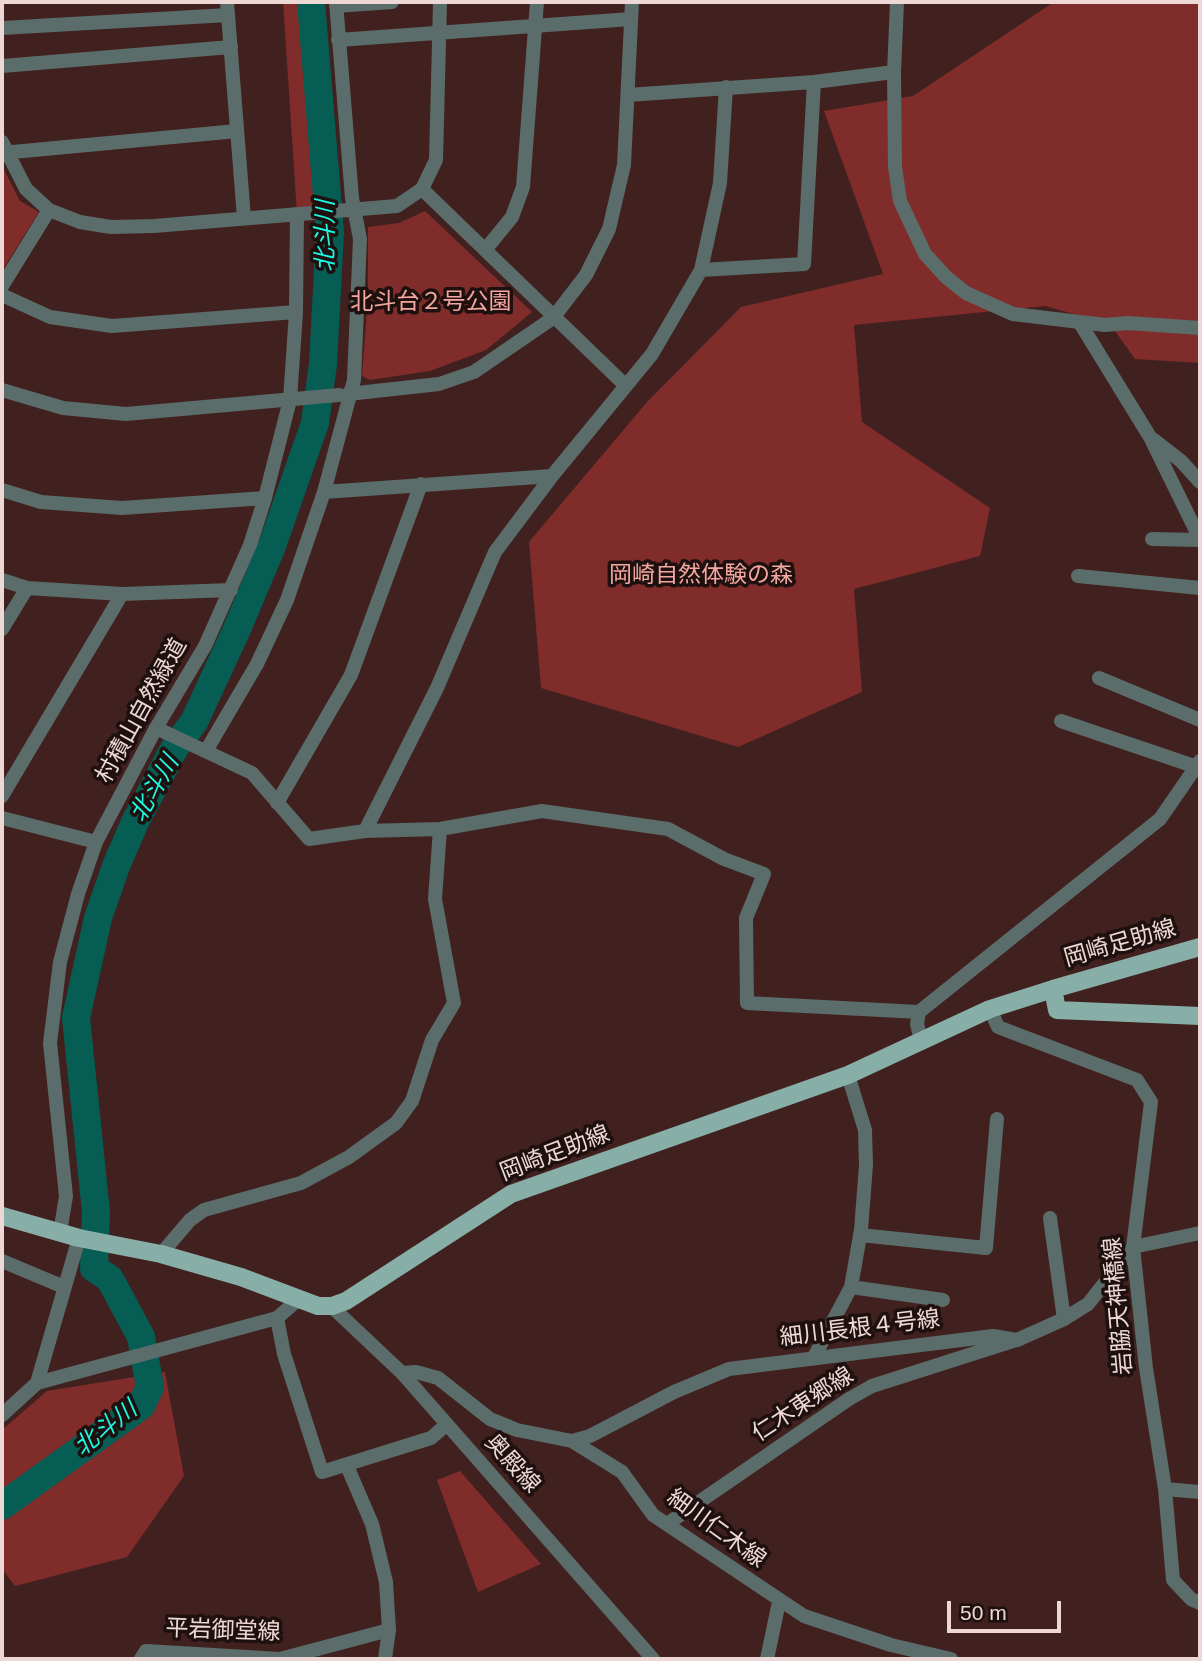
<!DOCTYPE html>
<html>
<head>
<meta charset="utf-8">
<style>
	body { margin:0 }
	#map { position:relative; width:1202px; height:1661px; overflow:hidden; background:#41211f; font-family:Helvetica,sans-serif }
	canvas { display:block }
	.frame { position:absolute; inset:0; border:4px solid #eed8d5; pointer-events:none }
	.scale { position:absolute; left:947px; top:1601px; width:114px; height:32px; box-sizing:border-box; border:4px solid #eed8d5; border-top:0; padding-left:9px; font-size:21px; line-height:24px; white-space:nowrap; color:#eed8d5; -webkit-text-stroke:5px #1e100e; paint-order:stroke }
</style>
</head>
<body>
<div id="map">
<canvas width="1202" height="1661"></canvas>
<div class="frame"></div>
<div class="scale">50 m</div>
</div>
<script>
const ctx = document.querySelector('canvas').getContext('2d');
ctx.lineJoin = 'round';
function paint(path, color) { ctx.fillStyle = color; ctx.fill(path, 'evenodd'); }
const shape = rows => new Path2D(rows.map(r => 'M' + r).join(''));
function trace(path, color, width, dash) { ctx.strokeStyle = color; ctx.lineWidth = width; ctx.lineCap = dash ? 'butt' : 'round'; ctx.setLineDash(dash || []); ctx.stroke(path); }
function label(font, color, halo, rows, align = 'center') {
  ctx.font = font + ' Helvetica,"Noto Sans JP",sans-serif'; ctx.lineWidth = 7; ctx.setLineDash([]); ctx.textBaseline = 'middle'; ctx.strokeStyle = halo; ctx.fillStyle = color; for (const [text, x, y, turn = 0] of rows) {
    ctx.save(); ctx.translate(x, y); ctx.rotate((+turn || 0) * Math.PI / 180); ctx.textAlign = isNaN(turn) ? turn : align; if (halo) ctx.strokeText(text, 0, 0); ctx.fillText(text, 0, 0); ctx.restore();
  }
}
paint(shape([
	[283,2,308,2,323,212,297,214],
	[1054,2,1200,2,1200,363,1135,359,1110,324,1045,306,854,325,862,422,990,508,980,556,854,589,862,692,738,747,541,688,529,542,647,402,741,307,883,274,824,111,913,96],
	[2,166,20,201,39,212,2,271],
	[425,211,532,312,486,350,430,371,370,380,362,376,368,297,368,227,399,223],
	[165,1372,184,1476,127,1557,15,1586,2,1569,2,1430,47,1391],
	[460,1471,541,1564,478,1592,437,1480]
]), '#802c2a');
trace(shape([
	[2,1506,141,1406,150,1387,141,1337,110,1279,94,1268,96,1212,76,1018,98,918,116,866,135,822,175,747,194,722,237,629,272,546,315,423,323,364,330,232,311,2]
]), '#055d53', 28);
trace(shape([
	[227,2,244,218],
	[336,6,392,2],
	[2,28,228,15],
	[338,40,631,19],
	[2,66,231,47],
	[628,95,814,82,894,72,897,2],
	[2,142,26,189,49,210,80,222,111,227,154,226,397,206,422,189,436,160,440,2],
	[2,153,237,131],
	[422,189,626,386],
	[485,250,512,217,523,187,537,2],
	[701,270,804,264,814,82],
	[2,286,49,210],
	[2,295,50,317,112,326,296,312],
	[1080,323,1150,437,1200,539],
	[1154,440,1181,461,1200,482],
	[2,490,41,502,122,508,265,498],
	[324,492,552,476],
	[1152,539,1200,540],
	[1078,576,1200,588],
	[2,580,27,588,122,594,231,590],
	[2,629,27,588],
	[1099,678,1200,720],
	[1061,721,1197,767],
	[156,728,252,773,309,839,365,831,440,829,542,811,668,829,724,859,764,874,746,918,747,1003,919,1012],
	[206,751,257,664,287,600,324,492,354,380,360,239,352,198,336,2],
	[2,796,122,594],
	[277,803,351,675,421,484],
	[2,818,96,842],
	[365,831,437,688,495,552,552,476,652,354,701,270,720,183,726,87],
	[990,1009,998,1027,1137,1080,1151,1102,1133,1247,1146,1368,1165,1489,1173,1580,1191,1599,1200,1603],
	[921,1040,917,1024,919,1012,1160,819,1200,761],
	[1050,1218,1064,1319],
	[860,1235,986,1248,997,1119],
	[1133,1247,1200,1233],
	[161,1254,190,1220,204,1210,301,1183,349,1157,396,1123,412,1101,432,1040,454,1003,435,899,440,829],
	[2,1261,64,1287],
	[851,1287,943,1300],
	[277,1318,284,1354,322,1472,431,1438,445,1426],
	[814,1357,851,1287,861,1230,866,1165,865,1130,848,1075],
	[402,1373,416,1372,438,1378,490,1419,517,1430,572,1441,622,1472,653,1515,804,1616,891,1645,951,1659],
	[37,1383,79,1238],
	[2,1415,37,1383,277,1318,300,1298],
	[572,1441,590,1436,674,1392,729,1369,993,1336,1017,1340,1064,1319,1088,1304,1133,1247],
	[347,1466,372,1524,386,1582,389,1630,385,1659],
	[1165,1489,1200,1492],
	[667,1524,849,1399,872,1386,1016,1340],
	[141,1659,146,1651,280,1659,389,1630],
	[767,1659,779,1602]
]), '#5b6d6a', 14);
trace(shape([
	[894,72,895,167,900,201,925,254,946,277,966,293,1013,314,1105,325,1128,323,1200,328],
	[2,390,63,408,126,414,339,395],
	[348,394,439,384,474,372,553,318,586,275,609,229,624,165,632,2],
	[60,1233,66,1196,50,1043,60,962,78,894,96,842,156,728,205,646,250,545,265,498,290,400,296,312,297,214],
	[331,1306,402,1373,653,1659]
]), '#5b6d6a', 14);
trace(shape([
	[1053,989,1200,947],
	[2,1216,79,1238,161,1254,241,1277,318,1306,332,1306,346,1301,511,1194,848,1075,990,1009,1053,989,1057,1010,1200,1016]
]), '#88aea8', 18);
label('23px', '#f4a7a0', '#1e100e', [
	["北斗台２号公園",431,303],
	["岡崎自然体験の森",701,576]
]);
label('23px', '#eed8d5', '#1e100e', [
	["村積山自然緑道",142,711,-61],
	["岡崎足助線",1120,944,-16],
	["岡崎足助線",555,1154,-21],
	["岩脇天神橋線",1119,1306,-95],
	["細川長根４号線",860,1329,-7],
	["仁木東郷線",803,1405,-33],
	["奥殿線",512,1464,48],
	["細川仁木線",716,1529,36],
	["平岩御堂線",223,1631,2]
]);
label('italic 24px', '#1af9e3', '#1e100e', [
	["北斗川",326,236,-90],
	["北斗川",155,789,-60],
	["北斗川",106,1429,-38]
]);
</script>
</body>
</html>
